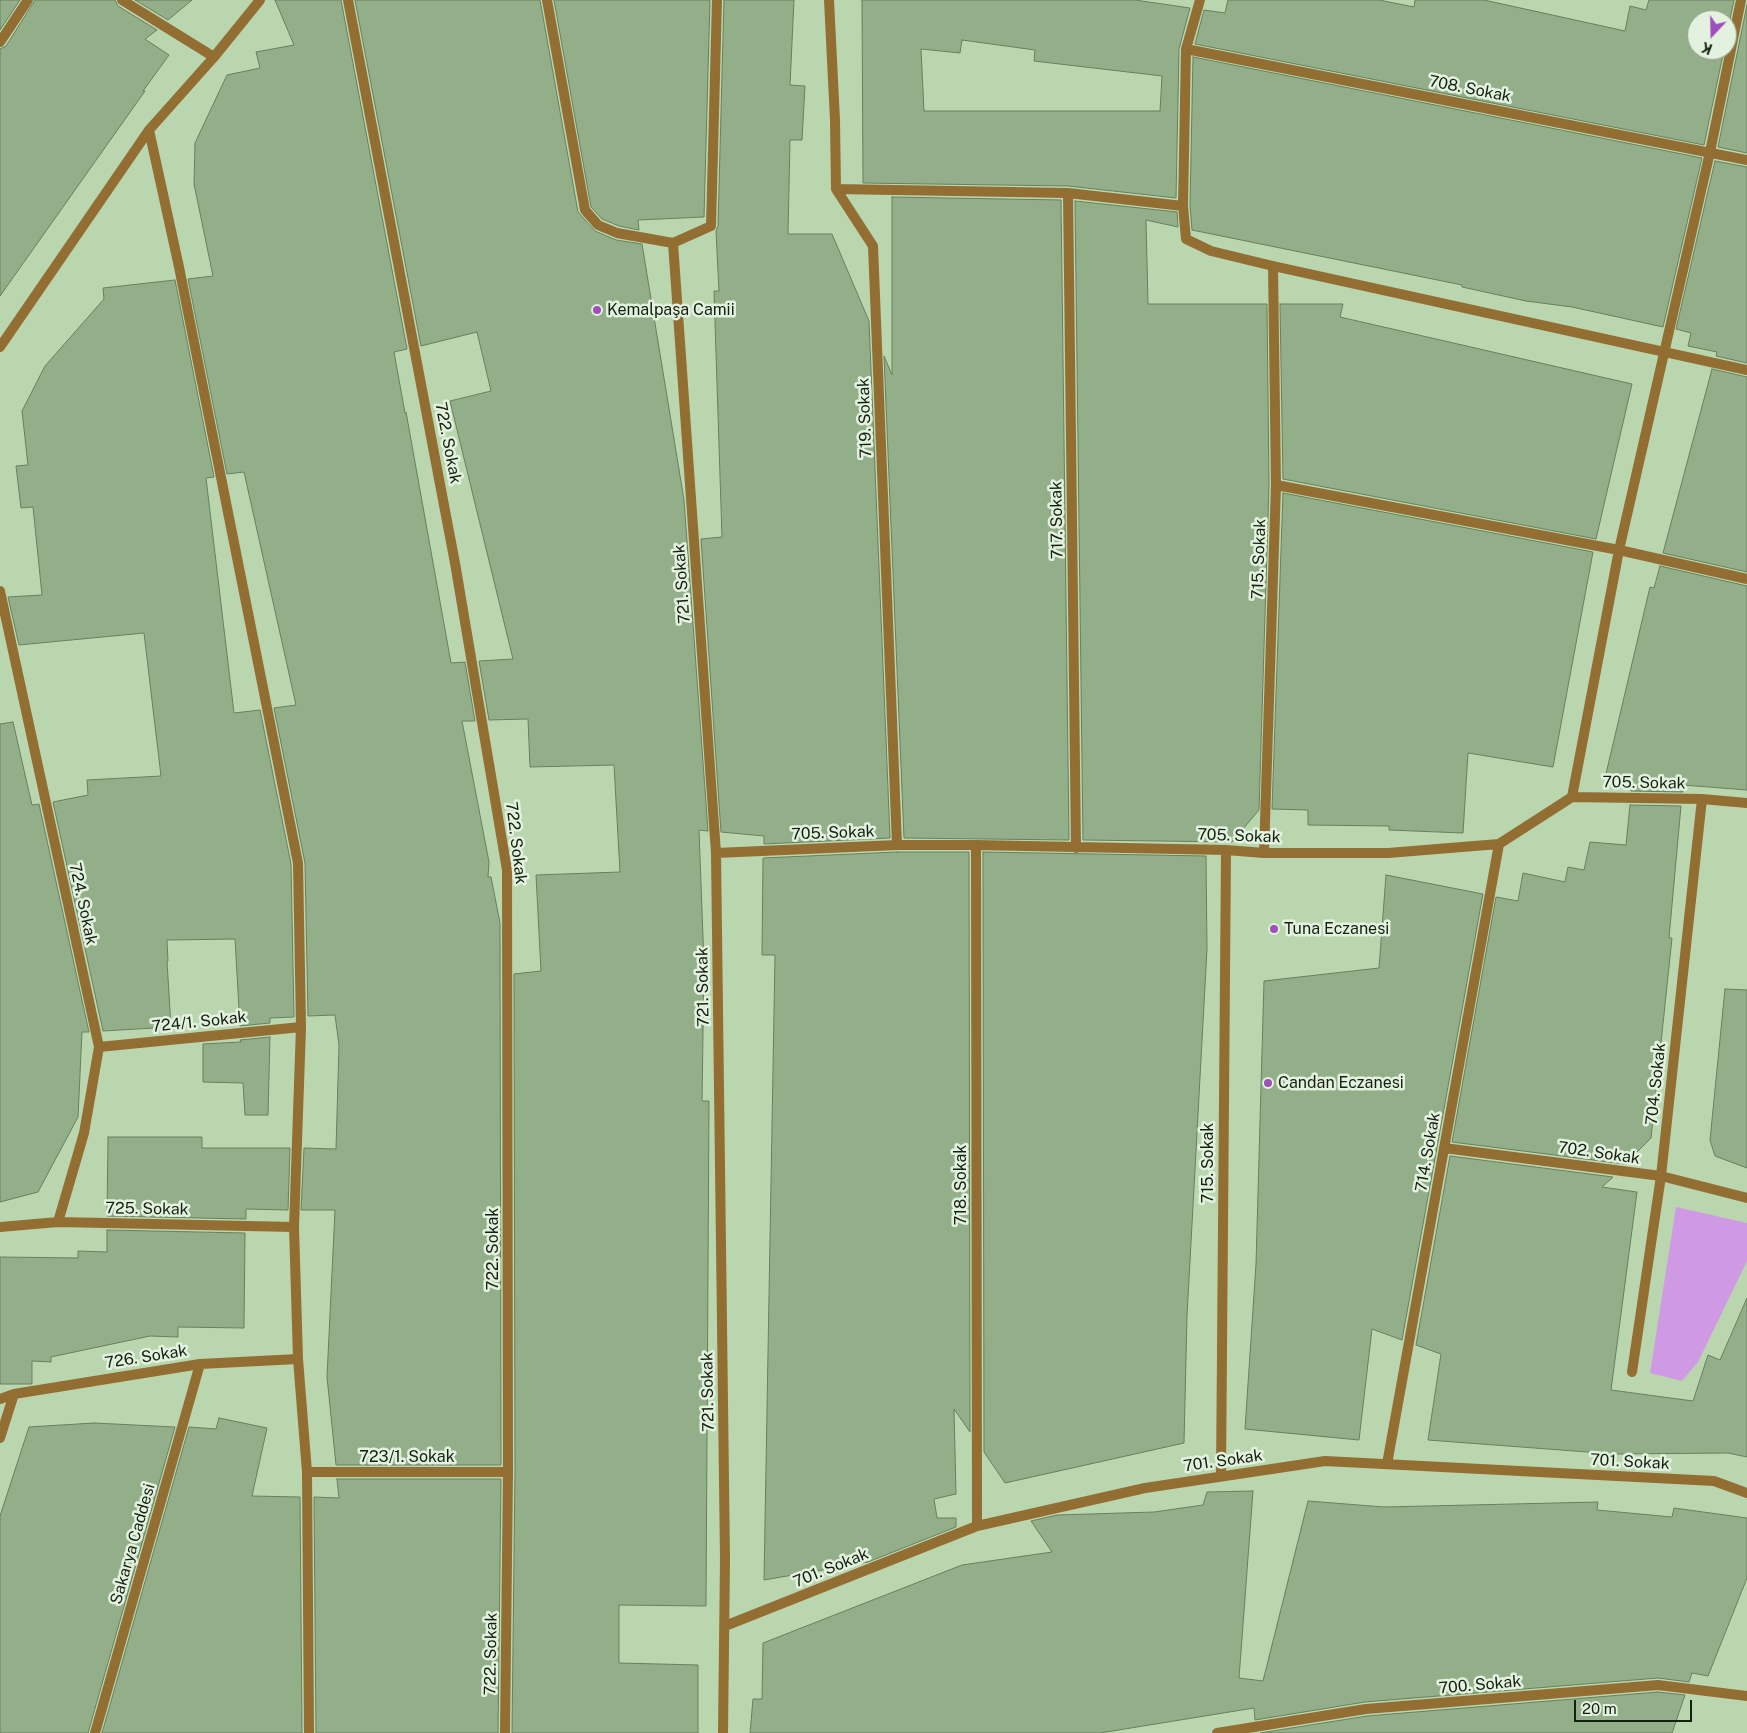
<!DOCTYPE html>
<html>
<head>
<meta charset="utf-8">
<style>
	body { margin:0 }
	#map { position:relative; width:1747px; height:1733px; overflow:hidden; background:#bad6af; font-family:"Public Sans",sans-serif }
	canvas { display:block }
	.north { position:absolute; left:1687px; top:10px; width:50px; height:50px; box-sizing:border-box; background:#e3f2de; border:1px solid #919e8c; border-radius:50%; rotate:201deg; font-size:14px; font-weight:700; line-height:20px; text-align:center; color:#162011 }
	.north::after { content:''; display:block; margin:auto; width:18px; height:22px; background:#a14ebd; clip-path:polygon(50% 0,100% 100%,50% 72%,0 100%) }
	.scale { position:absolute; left:1574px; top:1700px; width:118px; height:22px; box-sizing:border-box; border:2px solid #162011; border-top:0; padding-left:6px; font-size:15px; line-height:18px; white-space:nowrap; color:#162011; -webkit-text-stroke:4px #e3f2de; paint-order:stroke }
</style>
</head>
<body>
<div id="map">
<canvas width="1747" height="1733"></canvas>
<div class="north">K</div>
<div class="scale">20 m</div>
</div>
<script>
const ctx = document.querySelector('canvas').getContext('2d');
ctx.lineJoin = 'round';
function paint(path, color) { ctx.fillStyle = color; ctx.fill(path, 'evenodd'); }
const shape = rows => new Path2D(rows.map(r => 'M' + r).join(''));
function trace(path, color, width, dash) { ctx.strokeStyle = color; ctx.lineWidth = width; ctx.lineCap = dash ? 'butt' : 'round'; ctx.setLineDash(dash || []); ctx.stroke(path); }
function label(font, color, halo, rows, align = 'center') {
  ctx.font = font + ' "Public Sans",sans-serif'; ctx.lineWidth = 5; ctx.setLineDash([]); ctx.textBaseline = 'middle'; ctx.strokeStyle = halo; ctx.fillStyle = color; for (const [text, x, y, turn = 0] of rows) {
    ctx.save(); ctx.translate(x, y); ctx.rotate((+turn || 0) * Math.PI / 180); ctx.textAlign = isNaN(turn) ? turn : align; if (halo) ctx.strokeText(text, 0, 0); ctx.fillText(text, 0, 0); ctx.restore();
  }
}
paint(shape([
	[1676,1207,1747,1223,1747,1261,1698,1362,1682,1381,1650,1373]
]), '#d099e3');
const building = shape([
	[0,0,20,0,0,30,0,0],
	[35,0,115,0,118,6,157,30,145,39,169,55,143,91,145,91,0,296,0,49,6,46,35,0],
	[135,0,192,0,168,20,135,0],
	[275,0,341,0,407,349,394,352,405,413,406,412,451,663,465,662,475,721,462,721,489,862,488,877,491,877,500,923,501,1465,336,1465,327,1377,335,1210,301,1210,304,1148,336,1149,339,1045,335,1015,308,1016,305,863,274,708,296,705,244,472,227,474,188,279,213,276,194,184,195,143,227,75,260,68,256,52,294,45,275,0],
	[355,0,540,0,578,212,595,231,616,240,642,244,684,500,708,831,699,830,704,964,702,1101,709,1101,706,1606,619,1605,619,1663,698,1665,698,1733,512,1733,515,1472,514,974,541,971,536,875,620,872,614,765,530,767,528,719,489,720,479,661,513,659,450,401,491,391,477,332,421,346,355,0],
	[554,0,710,0,704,217,638,220,639,230,619,226,602,219,591,207,554,0],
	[724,0,794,0,790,85,805,86,802,140,790,140,788,234,832,234,869,321,890,838,764,844,764,836,721,832,701,539,722,537,714,291,719,291,716,231,718,226,724,0],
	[862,0,1135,0,1190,8,1179,49,1176,198,1068,186,863,183,862,0],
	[962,40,1035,50,1034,61,1162,76,1160,111,924,111,921,49,960,53,962,40],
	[1228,0,1379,0,1414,7,1415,0,1484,0,1625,31,1630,6,1646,10,1649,0,1734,0,1727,34,1727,20,1697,20,1697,50,1724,50,1704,145,1195,44,1204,10,1225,13,1228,0],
	[1747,5,1747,153,1718,147,1747,5],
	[1193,57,1702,158,1663,327,1572,307,1526,301,1462,287,1462,285,1192,230,1190,206,1193,57],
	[1715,161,1747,167,1747,363,1716,356,1717,352,1688,346,1691,333,1676,329,1715,161],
	[892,197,1061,200,1069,840,904,838,884,356,892,375,892,197],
	[1075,201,1177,212,1178,227,1146,220,1148,304,1267,304,1269,485,1259,810,1232,842,1083,840,1075,201],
	[175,280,214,477,206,478,234,713,260,710,291,864,294,1017,270,1018,270,1023,240,1026,235,939,167,940,168,961,167,961,171,1027,103,1031,53,802,88,795,87,780,161,776,144,633,19,645,8,597,42,595,33,507,21,508,16,466,28,465,22,411,45,366,104,299,103,288,175,280],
	[1280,304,1343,304,1340,317,1632,384,1596,539,1283,479,1280,304],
	[1712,369,1747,377,1747,572,1663,553,1712,369],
	[1283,493,1593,552,1553,767,1468,753,1463,833,1389,830,1389,826,1308,825,1308,810,1272,809,1283,493],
	[1660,566,1747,586,1747,790,1683,785,1683,792,1631,791,1632,780,1605,778,1650,587,1654,588,1660,566],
	[13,722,32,805,39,804,89,1032,82,1032,78,1117,38,1192,0,1202,0,724,13,722],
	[1630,805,1681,806,1669,938,1672,938,1651,1138,1625,1164,1452,1142,1496,897,1518,901,1523,873,1565,882,1568,867,1584,870,1590,842,1626,845,1630,805],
	[897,852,969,852,970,1432,954,1409,956,1494,934,1499,937,1518,956,1518,956,1527,868,1562,764,1580,775,955,762,955,763,858,897,852],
	[983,852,1206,856,1207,949,1187,1316,1184,1443,1005,1483,984,1452,983,852],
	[1386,875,1483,894,1402,1340,1372,1329,1359,1440,1245,1429,1256,1264,1264,981,1379,968,1386,875],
	[1725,989,1747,990,1747,1168,1715,1156,1710,1140,1725,989],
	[270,1037,268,1115,245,1115,243,1083,203,1082,203,1044,241,1042,240,1040,270,1037],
	[108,1137,202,1137,202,1148,290,1148,288,1210,246,1209,246,1219,107,1216,108,1137],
	[1450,1156,1613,1177,1602,1187,1637,1192,1611,1390,1693,1401,1708,1355,1720,1360,1747,1298,1747,1457,1728,1453,1614,1454,1428,1440,1441,1354,1416,1345,1450,1156],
	[107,1230,245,1233,244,1328,178,1327,178,1337,150,1336,51,1357,51,1362,32,1361,32,1384,0,1384,0,1257,78,1258,78,1251,107,1252,107,1230],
	[219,1418,267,1428,252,1496,300,1497,302,1733,102,1733,189,1427,216,1429,219,1418],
	[94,1423,175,1427,88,1733,0,1733,0,1516,29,1427,94,1423],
	[337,1479,501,1479,498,1733,316,1733,314,1497,339,1498,337,1479],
	[1253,1491,1239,1678,1263,1681,1308,1501,1384,1507,1598,1502,1597,1510,1672,1517,1674,1508,1747,1518,1747,1578,1708,1676,1692,1673,1689,1682,1658,1678,1365,1702,1255,1720,1254,1708,1100,1733,750,1733,753,1699,762,1699,763,1643,962,1565,1052,1552,1031,1521,1057,1515,1154,1512,1203,1505,1207,1492,1253,1491],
	[1658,1692,1685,1695,1672,1733,1260,1733,1367,1716,1658,1692]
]);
paint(building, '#93af89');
trace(building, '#66805c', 1);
trace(shape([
	[122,0,214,57],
	[348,0,455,563,507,870,508,1472,505,1733],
	[547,0,585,210,598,225,617,233,673,243,711,226,717,0],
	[829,0,835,120,836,189,873,246,897,845],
	[1200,0,1186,49,1183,206,1186,239,1211,251,1273,266,1747,370],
	[0,42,28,0],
	[1186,49,1747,160],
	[149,130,179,267,298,863,301,1027,294,1227,298,1359,307,1472,309,1733],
	[836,189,1068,193,1183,206],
	[1068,193,1076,848],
	[673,243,716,853,725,1559,723,1733],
	[0,347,149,130,214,57,260,0],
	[1276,485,1619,550,1747,579],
	[0,591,99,1047,84,1133,58,1222],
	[1572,797,1619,550,1710,152,1741,0],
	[976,845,977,1526],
	[716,853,897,845,976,845,1226,850,1264,853,1388,853,1499,844,1572,797,1702,799,1747,803],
	[1264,853,1276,485,1273,266],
	[99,1047,301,1027],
	[1444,1148,1661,1176,1747,1198],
	[0,1227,58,1222,294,1227],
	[1632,1372,1661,1176,1702,799],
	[0,1399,14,1394,200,1364,298,1359],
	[0,1438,14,1394],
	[1387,1464,1499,844],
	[307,1472,508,1472],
	[1221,1476,1226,850],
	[725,1626,977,1526,1145,1488,1325,1461,1714,1481,1747,1493],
	[95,1733,200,1364],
	[1217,1733,1366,1709,1658,1685,1747,1696]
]), '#926e33', 10);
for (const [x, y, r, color] of [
	[597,310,5,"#a14ebd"],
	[1274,929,5,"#a14ebd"],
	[1268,1083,5,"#a14ebd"]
]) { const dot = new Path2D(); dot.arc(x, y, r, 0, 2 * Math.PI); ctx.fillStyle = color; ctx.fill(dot); trace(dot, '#e3f2de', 2); }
label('16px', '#162011', '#e3f2de', [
	["708. Sokak",1470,89,11],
	["719. Sokak",865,418,-92],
	["722. Sokak",448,443,79],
	["717. Sokak",1057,520,-91],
	["715. Sokak",1259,559,-88],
	["721. Sokak",682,584,-94],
	["705. Sokak",1644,783,1],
	["705. Sokak",833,833,-2],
	["705. Sokak",1239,836,2],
	["722. Sokak",516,843,83],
	["724. Sokak",83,904,78],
	["721. Sokak",703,987,-91],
	["724/1. Sokak",199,1022,-6],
	["704. Sokak",1656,1084,-84],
	["714. Sokak",1428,1152,-80],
	["702. Sokak",1599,1153,8],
	["715. Sokak",1208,1163,-90],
	["718. Sokak",961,1185,-90],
	["725. Sokak",147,1209,1],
	["722. Sokak",493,1249,-90],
	["726. Sokak",146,1357,-9],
	["721. Sokak",708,1392,-91],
	["723/1. Sokak",407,1457],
	["701. Sokak",1223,1461,-8],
	["701. Sokak",1630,1462,3],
	["Sakarya Caddesi",133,1544,-74],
	["701. Sokak",831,1568,-22],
	["722. Sokak",491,1654,-89],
	["700. Sokak",1480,1685,-5]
]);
label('16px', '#162011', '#e3f2de', [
	["Kemalpaşa Camii",607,310],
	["Tuna Eczanesi",1284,929],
	["Candan Eczanesi",1278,1083]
], 'left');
</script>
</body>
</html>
